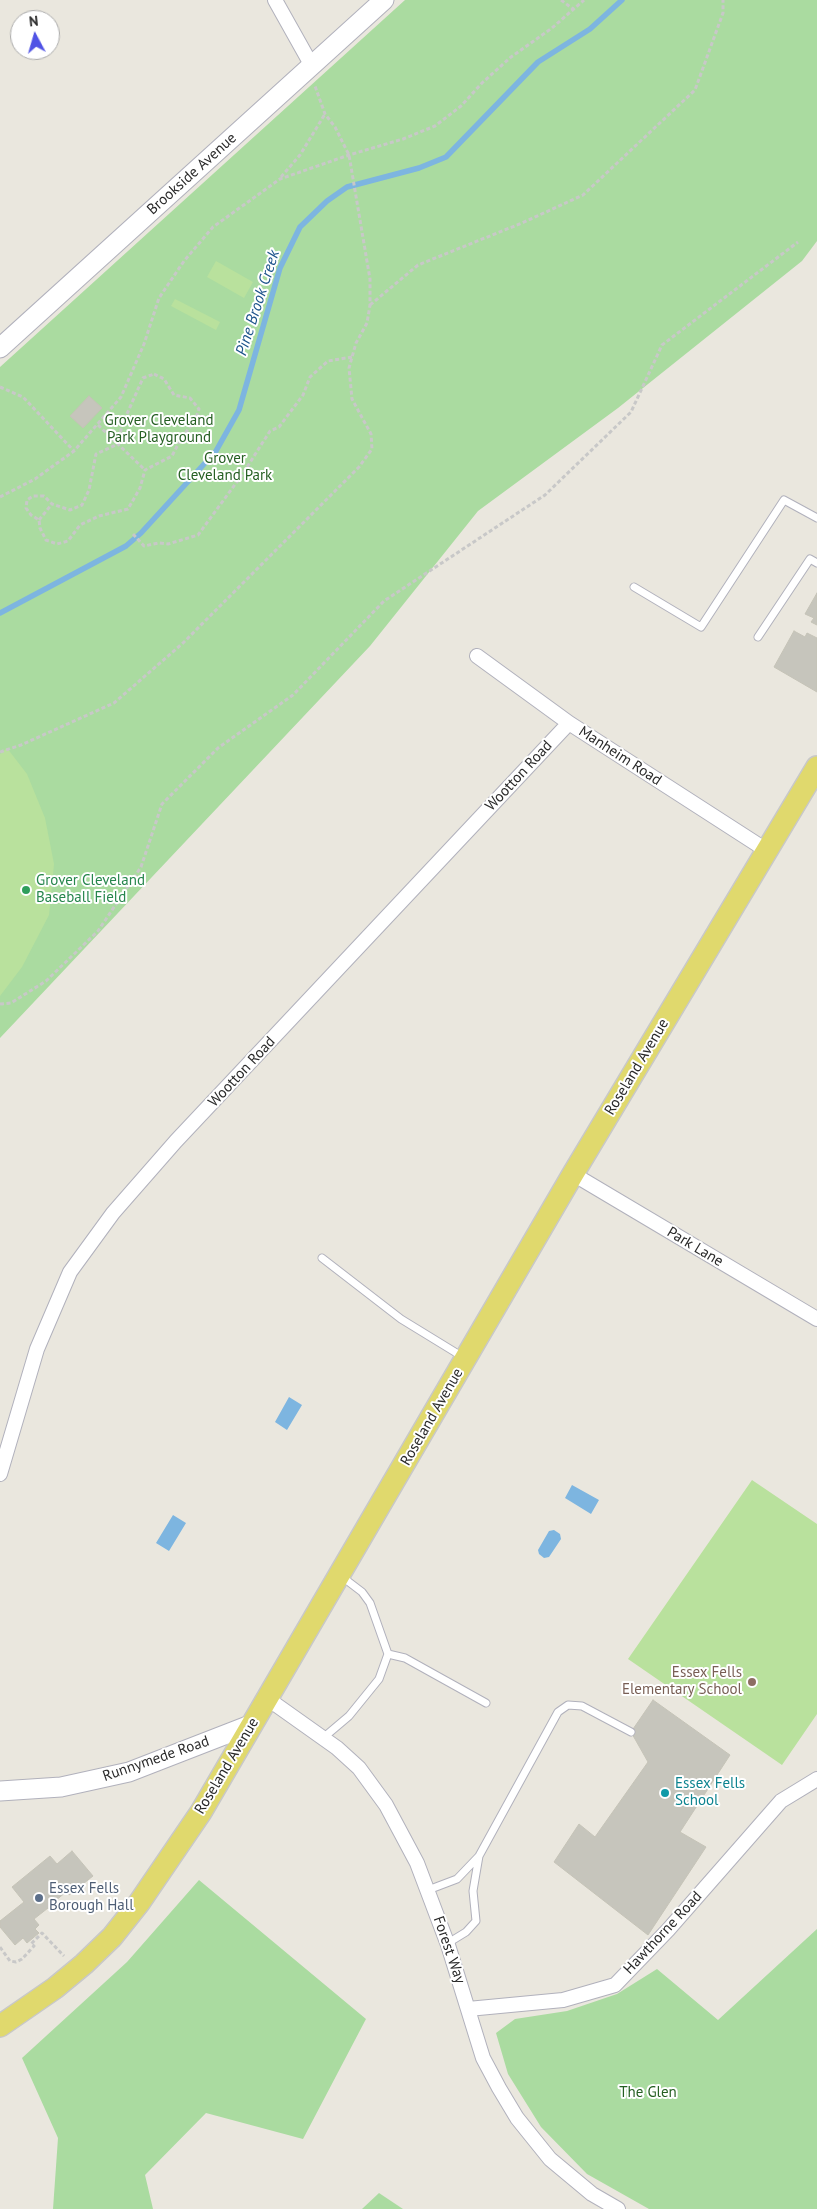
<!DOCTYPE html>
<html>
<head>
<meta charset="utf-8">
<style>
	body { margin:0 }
	#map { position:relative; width:817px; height:2209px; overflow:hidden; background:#eae7de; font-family:"PT Sans",sans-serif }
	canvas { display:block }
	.north { position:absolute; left:10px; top:10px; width:50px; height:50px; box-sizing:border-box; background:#fff; border:1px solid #aaa; border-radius:50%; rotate:354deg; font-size:14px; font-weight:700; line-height:20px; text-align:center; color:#2a2a2a }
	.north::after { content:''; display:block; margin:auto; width:18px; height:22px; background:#5053e5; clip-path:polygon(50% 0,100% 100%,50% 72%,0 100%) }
</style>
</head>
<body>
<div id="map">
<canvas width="817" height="2209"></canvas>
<div class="north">N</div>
</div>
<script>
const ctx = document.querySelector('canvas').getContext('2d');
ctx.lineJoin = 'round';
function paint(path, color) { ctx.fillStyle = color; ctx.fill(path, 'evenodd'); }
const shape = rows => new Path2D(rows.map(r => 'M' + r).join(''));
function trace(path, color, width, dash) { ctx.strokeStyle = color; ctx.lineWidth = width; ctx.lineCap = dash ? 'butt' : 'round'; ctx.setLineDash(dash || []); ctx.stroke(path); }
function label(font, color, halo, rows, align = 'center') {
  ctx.font = font + ' "PT Sans",sans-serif'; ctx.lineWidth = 4; ctx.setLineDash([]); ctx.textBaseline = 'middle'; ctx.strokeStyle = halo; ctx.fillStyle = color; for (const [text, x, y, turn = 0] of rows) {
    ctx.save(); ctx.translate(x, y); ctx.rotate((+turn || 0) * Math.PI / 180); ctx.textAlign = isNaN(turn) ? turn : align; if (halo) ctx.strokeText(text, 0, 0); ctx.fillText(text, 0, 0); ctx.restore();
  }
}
paint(shape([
	[405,0,817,0,817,241,802,261,618,408,478,511,370,646,0,1038,0,367],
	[199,1880,366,2019,303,2139,206,2113,145,2175,153,2209,53,2209,58,2138,22,2058,127,1962],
	[817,1929,817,2209,649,2209,587,2174,541,2127,508,2074,496,2033,515,2019,567,2011,617,1994,657,1969,718,2020],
	[379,2193,403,2209,362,2209]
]), '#aadba0');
paint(shape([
	[216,261,253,282,244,298,207,277],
	[175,299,220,322,216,330,171,306],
	[7,748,27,774,45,818,54,864,49,915,22,967,0,996,0,754],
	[752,1480,817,1524,817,1714,782,1765,628,1659]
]), '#b9e19d');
paint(shape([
	[289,1397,302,1405,287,1430,275,1422],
	[572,1485,599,1500,591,1514,565,1498],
	[173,1515,186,1523,169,1551,156,1543],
	[554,1530,560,1534,561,1539,549,1557,544,1558,539,1554,538,1550,549,1531]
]), '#7db5e0');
trace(shape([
	[0,613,126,546,141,533,216,451,239,410,280,268,300,227,327,201,347,187,419,168,446,157,538,62,590,29,622,0]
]), '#7db5e0', 5.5);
const building = shape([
	[89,396,102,408,83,428,70,416,89,396],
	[817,593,817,625,811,622,814,618,805,614,817,593],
	[794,631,805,637,807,633,817,638,817,692,774,667,794,631],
	[653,1700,730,1755,680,1832,706,1847,648,1935,554,1862,579,1824,595,1837,648,1762,631,1732,653,1700],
	[72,1851,93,1876,69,1895,66,1892,55,1901,59,1906,52,1912,48,1908,34,1919,39,1925,35,1929,39,1933,27,1943,23,1938,15,1945,0,1927,0,1921,24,1902,12,1887,50,1856,57,1864,72,1851]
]);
paint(building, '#c6c5bc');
trace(building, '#c5c3b7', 1);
const lane = shape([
	[634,587,701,627,784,500,817,518],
	[758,637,810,559,817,563],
	[322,1258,401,1319,463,1357],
	[388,1654,405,1658,486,1703],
	[323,1738,349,1716,379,1679,388,1654,370,1603,362,1592,341,1576],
	[428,1890,457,1879,479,1856],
	[448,1943,466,1932,476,1921,473,1891,479,1856,558,1712,568,1705,582,1706,631,1732]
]);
const street = shape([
	[275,0,312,66],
	[477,656,569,723,766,850],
	[573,1174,817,1319],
	[0,1474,37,1349,70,1272,113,1213,176,1141,569,723],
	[268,1699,337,1748,359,1768,386,1805,417,1863,448,1945,483,2058,499,2088,517,2118,550,2159,592,2194,618,2209],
	[468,2009,563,2000,615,1985,668,1930,781,1801,817,1779]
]);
const secondary = shape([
	[0,348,384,0],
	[0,1791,61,1787,129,1772,250,1725]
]);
const primary = shape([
	[0,2026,55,1988,84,1964,112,1937,139,1903,201,1812,573,1174,817,767]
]);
trace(lane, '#b1b1bc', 9);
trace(street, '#b1b1bc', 16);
trace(secondary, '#b1b1bc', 21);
trace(primary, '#c8c8c8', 24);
trace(shape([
	[561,0,573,9],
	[281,177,300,155,325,114],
	[370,305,418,265,522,223,583,195,695,90,723,13,723,0],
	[154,374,164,379,174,395,190,398,199,409,195,421,182,437,172,456,145,470,140,488,128,509,99,516,80,525,68,541,57,544,46,540,40,528,39,520,31,515,26,508,27,500,33,496,44,496,52,504,70,510,82,505,89,490,96,454,118,444,122,425,143,378,154,374],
	[0,387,23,397,74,451],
	[98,425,145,470],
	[0,497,35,479,74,451,121,397,144,344,159,298,184,261,213,227,280,179,349,155,403,139,435,126,461,106,482,83,511,57,552,28,584,0],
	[39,520,52,504],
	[133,534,144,546,159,543,168,544,198,535,242,475,270,431,279,427,303,395,310,377,328,361,352,357],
	[0,752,21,745,114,703,183,643,359,467,372,449,371,434,352,399,349,368,356,343,367,323,370,305,370,279,349,155,335,127,325,114,315,86],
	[0,1004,11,1003,46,981,98,931,141,867,162,804,218,748,293,695,384,601,545,495,631,412,662,345,798,242],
	[0,1947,10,1961,16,1962,22,1959,34,1946,31,1944,42,1933,64,1956]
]), '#c8c8c8', 3, [4, 2.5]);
trace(lane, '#fff', 7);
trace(street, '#fff', 14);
trace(secondary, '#fff', 19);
trace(primary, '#e0d96d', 21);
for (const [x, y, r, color] of [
	[26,890,5,"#2e9e5b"],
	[752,1682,5,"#8d6e63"],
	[665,1793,5,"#0f9aa8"],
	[39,1898,5,"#5c6f8a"]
]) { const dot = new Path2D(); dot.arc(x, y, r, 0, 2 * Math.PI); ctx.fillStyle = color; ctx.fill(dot); trace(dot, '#fff', 2); }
label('15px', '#2a2a2a', '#fff', [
	["Brookside Avenue",192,174,-42],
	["Manheim Road",620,756,33],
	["Wootton Road",519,776,-47],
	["Roseland Avenue",637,1067,-59],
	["Wootton Road",242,1072,-47],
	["Park Lane",695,1247,31],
	["Roseland Avenue",432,1417,-60],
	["Runnymede Road",156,1759,-19],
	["Roseland Avenue",227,1766,-59],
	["Hawthorne Road",663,1933,-47],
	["Forest Way",449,1950,71]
]);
label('15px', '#255f22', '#fff', [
	["Grover Cleveland",159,421],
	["Park Playground",159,438],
	["Grover",225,459],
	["Cleveland Park",225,476],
	["The Glen",648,2093]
]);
label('15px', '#27864d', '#fff', [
	["Grover Cleveland",36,881],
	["Baseball Field",36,898]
], 'left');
label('15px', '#785e54', '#fff', [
	["Essex Fells",742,1673],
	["Elementary School",742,1690]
], 'right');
label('15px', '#0d838f', '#fff', [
	["Essex Fells",675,1784],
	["School",675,1801]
], 'left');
label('15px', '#4e5e75', '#fff', [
	["Essex Fells",49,1889],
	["Borough Hall",49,1906]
], 'left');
label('italic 16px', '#1d538b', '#fff', [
	["Pine Brook Creek",258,303,-72]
]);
</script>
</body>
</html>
